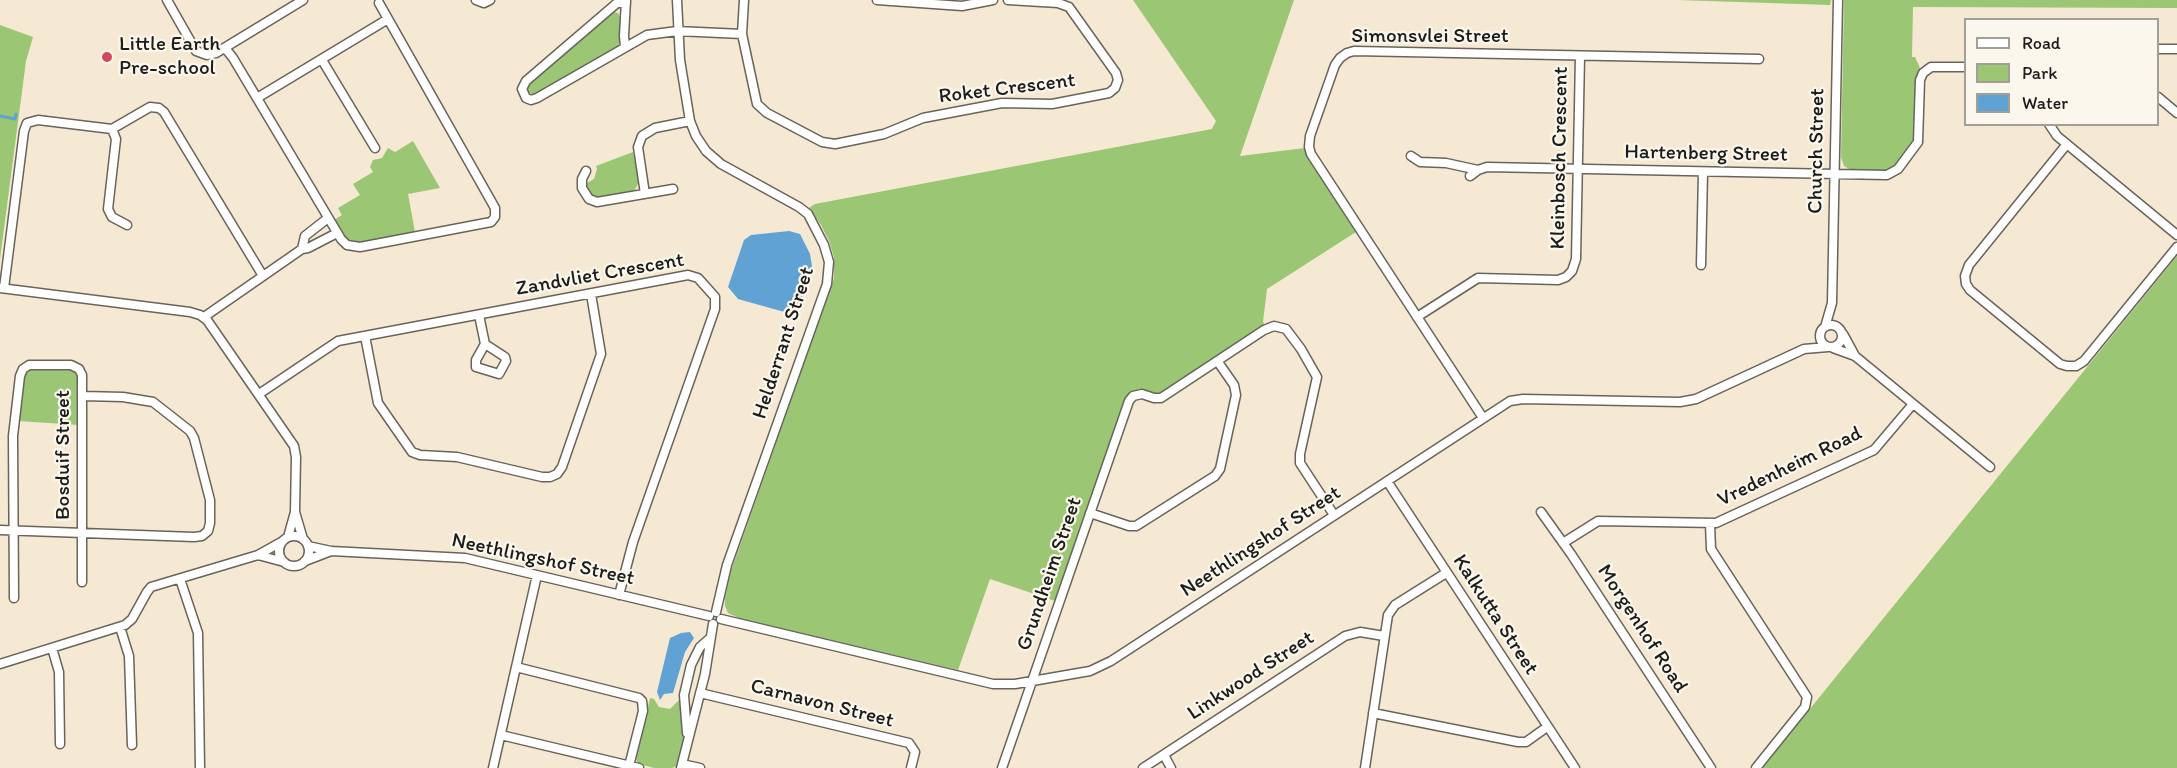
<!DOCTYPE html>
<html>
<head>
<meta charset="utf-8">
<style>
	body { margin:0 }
	#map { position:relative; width:2177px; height:768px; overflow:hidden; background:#f6e9d3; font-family:Itim,sans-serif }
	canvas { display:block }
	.legend { position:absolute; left:1964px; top:18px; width:195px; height:108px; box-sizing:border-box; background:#fbf7ec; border:2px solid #a29f99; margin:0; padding:8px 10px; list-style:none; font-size:18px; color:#1c1c1c }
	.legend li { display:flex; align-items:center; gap:12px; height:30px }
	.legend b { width:30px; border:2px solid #a29f99 }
</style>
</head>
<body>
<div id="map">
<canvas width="2177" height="768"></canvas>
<ul class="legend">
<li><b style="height:8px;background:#fff"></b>Road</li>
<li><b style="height:16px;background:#9bc673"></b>Park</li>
<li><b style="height:16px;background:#60a2d3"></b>Water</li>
</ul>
</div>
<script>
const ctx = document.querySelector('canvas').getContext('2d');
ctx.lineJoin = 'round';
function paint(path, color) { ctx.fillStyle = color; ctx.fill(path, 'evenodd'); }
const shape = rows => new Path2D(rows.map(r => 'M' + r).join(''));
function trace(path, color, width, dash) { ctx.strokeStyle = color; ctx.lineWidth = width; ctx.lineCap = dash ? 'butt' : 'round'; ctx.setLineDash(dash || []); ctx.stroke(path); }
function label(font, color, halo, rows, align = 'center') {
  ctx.font = font + ' Itim,sans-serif'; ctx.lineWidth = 4.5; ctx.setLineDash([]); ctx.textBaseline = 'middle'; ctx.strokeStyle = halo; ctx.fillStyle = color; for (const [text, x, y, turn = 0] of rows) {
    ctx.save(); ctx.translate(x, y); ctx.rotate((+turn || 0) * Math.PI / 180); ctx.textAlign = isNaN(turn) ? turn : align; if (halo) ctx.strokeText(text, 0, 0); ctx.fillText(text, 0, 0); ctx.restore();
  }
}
paint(shape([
	[1133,0,1294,0,1240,156,1305,148,1309,160,1356,232,1267,289,1263,322,1265,325,1161,393,1156,394,1139,390,1129,394,1125,400,1055,601,990,579,958,670,741,619,728,613,725,606,725,598,731,571,834,278,834,257,829,241,821,225,809,208,815,204,1212,129,1216,121],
	[1677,0,1831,0,1830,5],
	[1844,0,2177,0,2177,8,1913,7,1912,57,1915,57,1920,68,1916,79,1913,141,1898,163,1890,169,1883,171,1851,170,1844,166,1841,157],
	[614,12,618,13,621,18,619,44,615,50,534,95,528,92,527,88,529,84],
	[0,25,33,37,26,61,0,259],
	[413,141,440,188,408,194,415,232,360,242,348,240,334,220,342,215,338,208,360,195,353,184,373,172,370,167,373,160,382,158,388,148,395,152],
	[633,152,639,182,634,191,595,199,586,190,587,183,594,179,597,169,596,166],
	[2177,256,2177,768,1762,768],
	[30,368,71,369,77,372,79,376,79,425,18,421,25,375],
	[650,698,654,699,659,707,670,709,681,698,684,738,677,766,672,768,654,768,639,764,636,760]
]), '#9bc673');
paint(shape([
	[789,231,800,234,810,254,812,266,798,309,788,313,738,299,728,287,744,240,751,235],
	[690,632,694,638,685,652,673,693,664,694,660,700,657,692,670,638,681,633]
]), '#60a2d3');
trace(shape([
	[0,116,15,119,16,114]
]), '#60a2d3', 3);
const street = shape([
	[167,0,196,51,207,55,216,53,303,0],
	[476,0,484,3,490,0],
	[677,0,680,60,690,121,696,136,706,151,721,164,799,207,808,214,824,245,829,262,827,284,727,565,716,612],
	[744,0,742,34,757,104,767,113,822,142,835,144,884,134,923,118,1002,103,1052,104,1109,93,1115,88,1118,80,1116,73,1069,7,1058,3,1008,0],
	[877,0,962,6,993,0],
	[626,3,617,3,526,81,522,89,526,98,531,100,537,98,647,35,677,31,742,34],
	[625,47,624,36,626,0],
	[225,48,233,58,341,239,347,245,360,247,491,222,495,217,495,208,379,3],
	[2158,49,2177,49],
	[322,60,375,148],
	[2158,97,2177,113],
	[257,98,388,19],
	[2049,124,2057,136,2177,235],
	[112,129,116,139,108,209,112,217,127,225],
	[2067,144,1969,265,1965,276,1966,284,1970,290,2060,364,2067,366,2076,366,2084,361,2177,247],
	[1411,156,1420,162,1446,163,1478,170],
	[586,171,582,179,582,188,589,199,597,202,673,189],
	[1470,176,1478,170,1487,167,1887,175,1898,169,1918,142,1920,80,1923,73,1931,67,1966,67],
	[645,194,638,147,642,136,655,128,690,121],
	[302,249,305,236,328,218],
	[1701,265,1703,172],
	[0,288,190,312,200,315,207,320,294,446,296,457,295,512,288,537],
	[4,288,24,131,27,123,38,120,112,129,150,107,159,108,164,112,263,276],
	[479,315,485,344,505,357,506,361,499,374,476,367,476,360,485,344],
	[204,317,302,249,308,248,337,233],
	[1417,317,1478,278,1558,280,1566,277,1572,271,1576,259,1580,56],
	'1820 336a11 11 0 1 1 22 0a11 11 0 1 1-22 0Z',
	[1825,327,1832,303,1838,0],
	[1843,334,1855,356],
	[365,336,378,403,412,452,420,455,457,457,542,477,550,477,557,474,562,467,601,354,591,294],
	[1833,348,1855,356,1990,467],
	[259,394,338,341,688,275,698,278,715,297,715,309,633,542,619,595],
	[1483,418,1311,154,1309,147,1310,136,1335,65,1340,58,1347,53,1354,51,1759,59],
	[1387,481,1575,768],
	[295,512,303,539],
	[1541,512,1571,554,1711,768],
	[1090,513,1129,526,1136,526,1215,476,1220,469,1236,395,1234,385,1218,362],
	[1710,524,1711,549,1807,697,1805,707,1756,768],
	[0,530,194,537,202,536,208,531,210,523,210,500,194,438,190,431,153,402,123,397,83,396],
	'279 551a15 15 0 1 1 30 0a15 15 0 1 1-30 0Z',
	[1563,543,1598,521,1716,523,1874,450,1913,404],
	[308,546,331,551,465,558,709,616],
	[258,555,284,562],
	[305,561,331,551],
	[180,579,198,633,200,768],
	[14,598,13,436,20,376,23,369,29,365,71,365,79,369,82,375,82,582],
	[721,619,993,684,1015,684,1090,671,1111,661,1510,401,1523,399,1680,402,1696,399,1804,349,1828,347],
	[120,627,129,656,132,745],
	[52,648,59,672,60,744],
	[0,664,125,625,132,619,147,592,151,587,258,555,283,541],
	[516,667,639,698,642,701,643,711,629,766],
	[700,693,909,743,915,752,911,768],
	[1373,713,1518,742,1526,742,1547,727],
	[687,733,684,695,691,665,700,647,709,639],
	[501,735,639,768],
	[1164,755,1171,768],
	[682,764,700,768],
	[493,768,537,575],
	[681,768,705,674,713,624],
	[1002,768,1129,401,1133,396,1142,394,1154,398,1161,398,1264,330,1274,326,1286,329,1301,349,1317,377,1300,454,1300,463,1334,515],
	[1143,768,1345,636,1360,632,1384,636],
	[1365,768,1388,615,1395,605,1446,573]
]);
trace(street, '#68645c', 11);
trace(street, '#fff', 8);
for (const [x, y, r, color] of [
	[107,57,6,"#d1495b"]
]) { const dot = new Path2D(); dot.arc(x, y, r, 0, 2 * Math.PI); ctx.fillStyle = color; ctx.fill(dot); trace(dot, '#fbf7ec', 2); }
label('21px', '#1c1c1c', '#fbf7ec', [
	["Simonsvlei Street",1430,37],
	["Roket Crescent",1007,89,-7],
	["Church Street",1817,151,-89],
	["Hartenberg Street",1706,154,1],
	["Kleinbosch Crescent",1560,158,-89],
	["Zandvliet Crescent",600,275,-10],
	["Helderrant Street",784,343,-72],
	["Bosduif Street",64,455,-90],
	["Vredenheim Road",1790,467,-26],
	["Neethlingshof Street",1261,542,-33],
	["Neethlingshof Street",543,560,12],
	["Grundheim Street",1050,574,-71],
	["Kalkutta Street",1495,615,57],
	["Morgenhof Road",1642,629,57],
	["Linkwood Street",1251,676,-33],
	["Carnavon Street",822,704,14]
]);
label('21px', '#1c1c1c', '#fbf7ec', [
	["Little Earth",119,45],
	["Pre-school",119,69]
], 'left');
</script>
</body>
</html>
